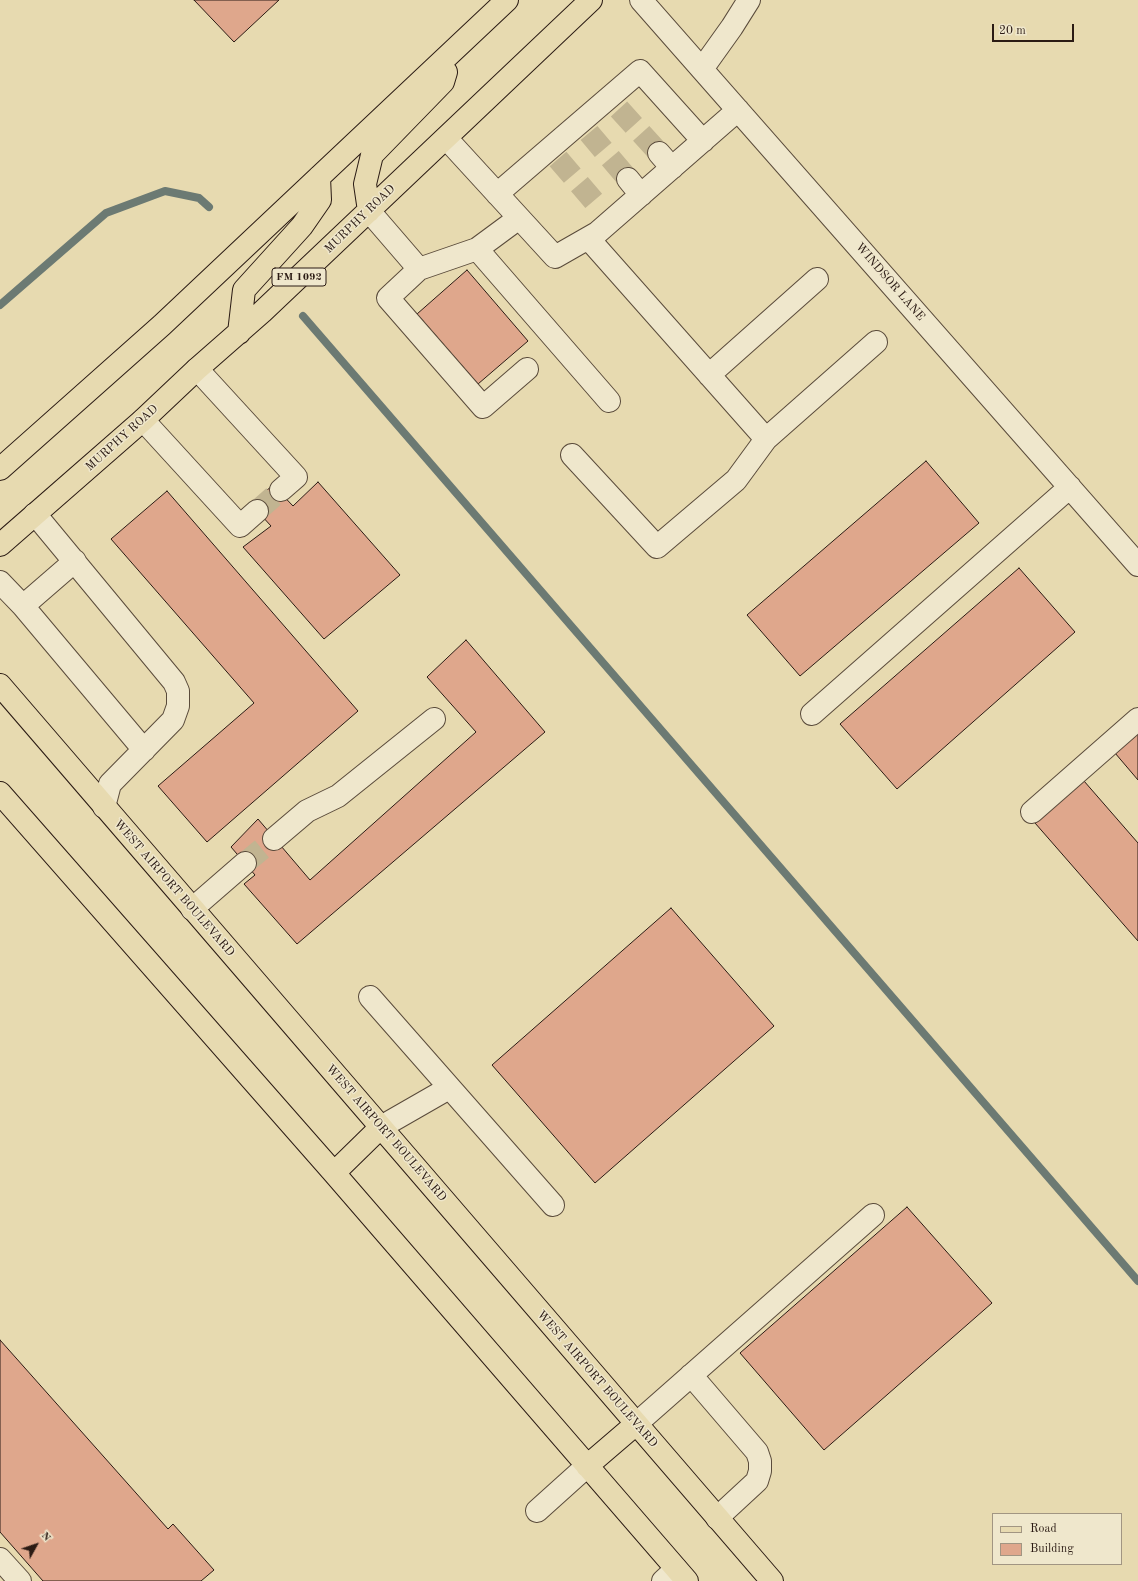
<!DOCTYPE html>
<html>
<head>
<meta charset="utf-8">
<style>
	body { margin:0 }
	#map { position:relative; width:1138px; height:1581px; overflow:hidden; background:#e7dab0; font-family:"Old Standard TT",serif }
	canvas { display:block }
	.legend { position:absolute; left:992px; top:1513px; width:130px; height:52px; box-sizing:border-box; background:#efe7cc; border:1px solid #a19582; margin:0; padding:5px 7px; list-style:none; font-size:12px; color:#2b1b14 }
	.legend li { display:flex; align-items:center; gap:8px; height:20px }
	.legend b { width:20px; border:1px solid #a19582 }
	.north { position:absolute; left:16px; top:1525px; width:40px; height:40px; -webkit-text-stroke:3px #efe7cc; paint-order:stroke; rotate:50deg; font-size:11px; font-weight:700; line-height:16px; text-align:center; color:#2b1b14 }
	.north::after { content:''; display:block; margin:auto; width:14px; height:18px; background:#2b1b14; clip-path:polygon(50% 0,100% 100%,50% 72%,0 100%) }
	.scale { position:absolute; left:992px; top:24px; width:82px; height:18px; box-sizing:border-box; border:2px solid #2b1b14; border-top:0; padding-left:5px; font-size:12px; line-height:14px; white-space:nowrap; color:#2b1b14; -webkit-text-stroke:3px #efe7cc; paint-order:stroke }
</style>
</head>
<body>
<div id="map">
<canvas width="1138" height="1581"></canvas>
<ul class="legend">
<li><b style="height:5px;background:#e7dab0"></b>Road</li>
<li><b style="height:11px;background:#dfa78c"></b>Building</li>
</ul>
<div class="north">N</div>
<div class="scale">20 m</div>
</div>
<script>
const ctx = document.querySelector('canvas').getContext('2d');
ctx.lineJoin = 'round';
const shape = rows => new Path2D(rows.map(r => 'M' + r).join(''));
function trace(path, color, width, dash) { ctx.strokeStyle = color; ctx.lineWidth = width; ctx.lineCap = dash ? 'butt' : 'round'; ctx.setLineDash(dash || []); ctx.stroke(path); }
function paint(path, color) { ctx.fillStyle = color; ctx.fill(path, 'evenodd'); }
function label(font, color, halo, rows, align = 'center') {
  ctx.font = font + ' "Old Standard TT",serif'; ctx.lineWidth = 3; ctx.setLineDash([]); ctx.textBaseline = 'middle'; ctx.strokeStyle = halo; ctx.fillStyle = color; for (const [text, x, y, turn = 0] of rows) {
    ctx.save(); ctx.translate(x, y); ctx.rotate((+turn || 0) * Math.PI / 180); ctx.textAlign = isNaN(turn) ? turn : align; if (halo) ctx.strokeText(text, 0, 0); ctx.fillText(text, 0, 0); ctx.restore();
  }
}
trace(shape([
	[0,305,106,213,165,191,199,198,209,207],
	[303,316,1138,1281]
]), '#6c7a73', 8);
const building = shape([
	[194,0,279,0,234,42,194,0],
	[467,270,528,341,478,384,417,314,467,270],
	[926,461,979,523,800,676,747,615,926,461],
	[318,482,400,575,324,639,243,547,271,526,251,504,273,485,293,506,318,482],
	[167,491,358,711,207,842,158,786,254,703,111,539,167,491],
	[1019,568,1075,632,897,789,840,724,1019,568],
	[466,640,545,732,297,944,244,884,255,875,231,847,258,819,310,880,476,732,427,677,466,640],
	[1138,734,1138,780,1115,753,1138,734],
	[1084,781,1138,843,1138,941,1035,823,1084,781],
	[671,908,774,1026,595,1183,492,1065,671,908],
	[907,1207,992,1303,824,1450,740,1353,907,1207],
	[0,1340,168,1529,173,1524,214,1570,201,1581,43,1581,0,1532,0,1340]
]);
paint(building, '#dfa78c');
trace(building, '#2b1b14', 1);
trace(shape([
	[619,109,659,153],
	[589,133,628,179],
	[558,159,599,207],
	[257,511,281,490],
	[245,863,274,839]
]), '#c1b491', 22, [22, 11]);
const minor = shape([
	[641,0,1138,565],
	[702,69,732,27,749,0],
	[446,138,555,257,597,233,738,110],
	[659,153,672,168],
	[628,179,641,195],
	[497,194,640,71,703,141],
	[369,211,419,269,388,298,483,407,527,369],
	[588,238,766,439,876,342],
	[477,249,609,401],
	[419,269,477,249,519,218],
	[197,369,296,477,281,490],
	[709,375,817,279],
	[143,420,240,526,257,511],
	[572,455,657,547,736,480,766,439],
	[35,514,174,682,178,691,178,706,173,720,110,784,104,807],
	[0,582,23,606,144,750],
	[23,606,75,561],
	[812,714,1070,487],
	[1032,812,1138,719],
	[274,839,307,811,338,796,434,719],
	[192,909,245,863],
	[370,997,553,1205],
	[381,1127,449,1088],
	[691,1375,757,1452,760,1461,760,1471,757,1481,717,1518],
	[636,1424,873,1215],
	[537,1511,587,1466],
	[0,1559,20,1581],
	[663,1581,676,1569]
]);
const major = shape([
	[369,211,365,184,372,155,443,82,446,72],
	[239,333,244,290,302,226,320,200,319,177],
	[0,469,162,325,507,0],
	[0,545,143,420,197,369,262,312,591,0],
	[0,685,772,1581],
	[0,793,334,1173,687,1581],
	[334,1173,381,1127],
	[587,1466,636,1424]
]);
trace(minor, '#5a4b3b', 24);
trace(major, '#2b1b14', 24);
trace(minor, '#efe7cc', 22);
trace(major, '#e7dab0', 22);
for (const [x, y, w] of [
	[299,277,54]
]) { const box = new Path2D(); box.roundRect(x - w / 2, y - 9, w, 18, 3); ctx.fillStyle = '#efe7cc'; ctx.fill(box); trace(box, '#2b1b14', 1); }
label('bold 11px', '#2b1b14', null, [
	["FM 1092",299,277]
]);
label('12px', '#2b1b14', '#efe7cc', [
	["MURPHY ROAD",360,219,-44],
	["WINDSOR LANE",890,282,49],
	["MURPHY ROAD",122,438,-42],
	["WEST AIRPORT BOULEVARD",174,888,49],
	["WEST AIRPORT BOULEVARD",386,1133,49],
	["WEST AIRPORT BOULEVARD",597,1379,49]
]);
</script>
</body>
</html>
